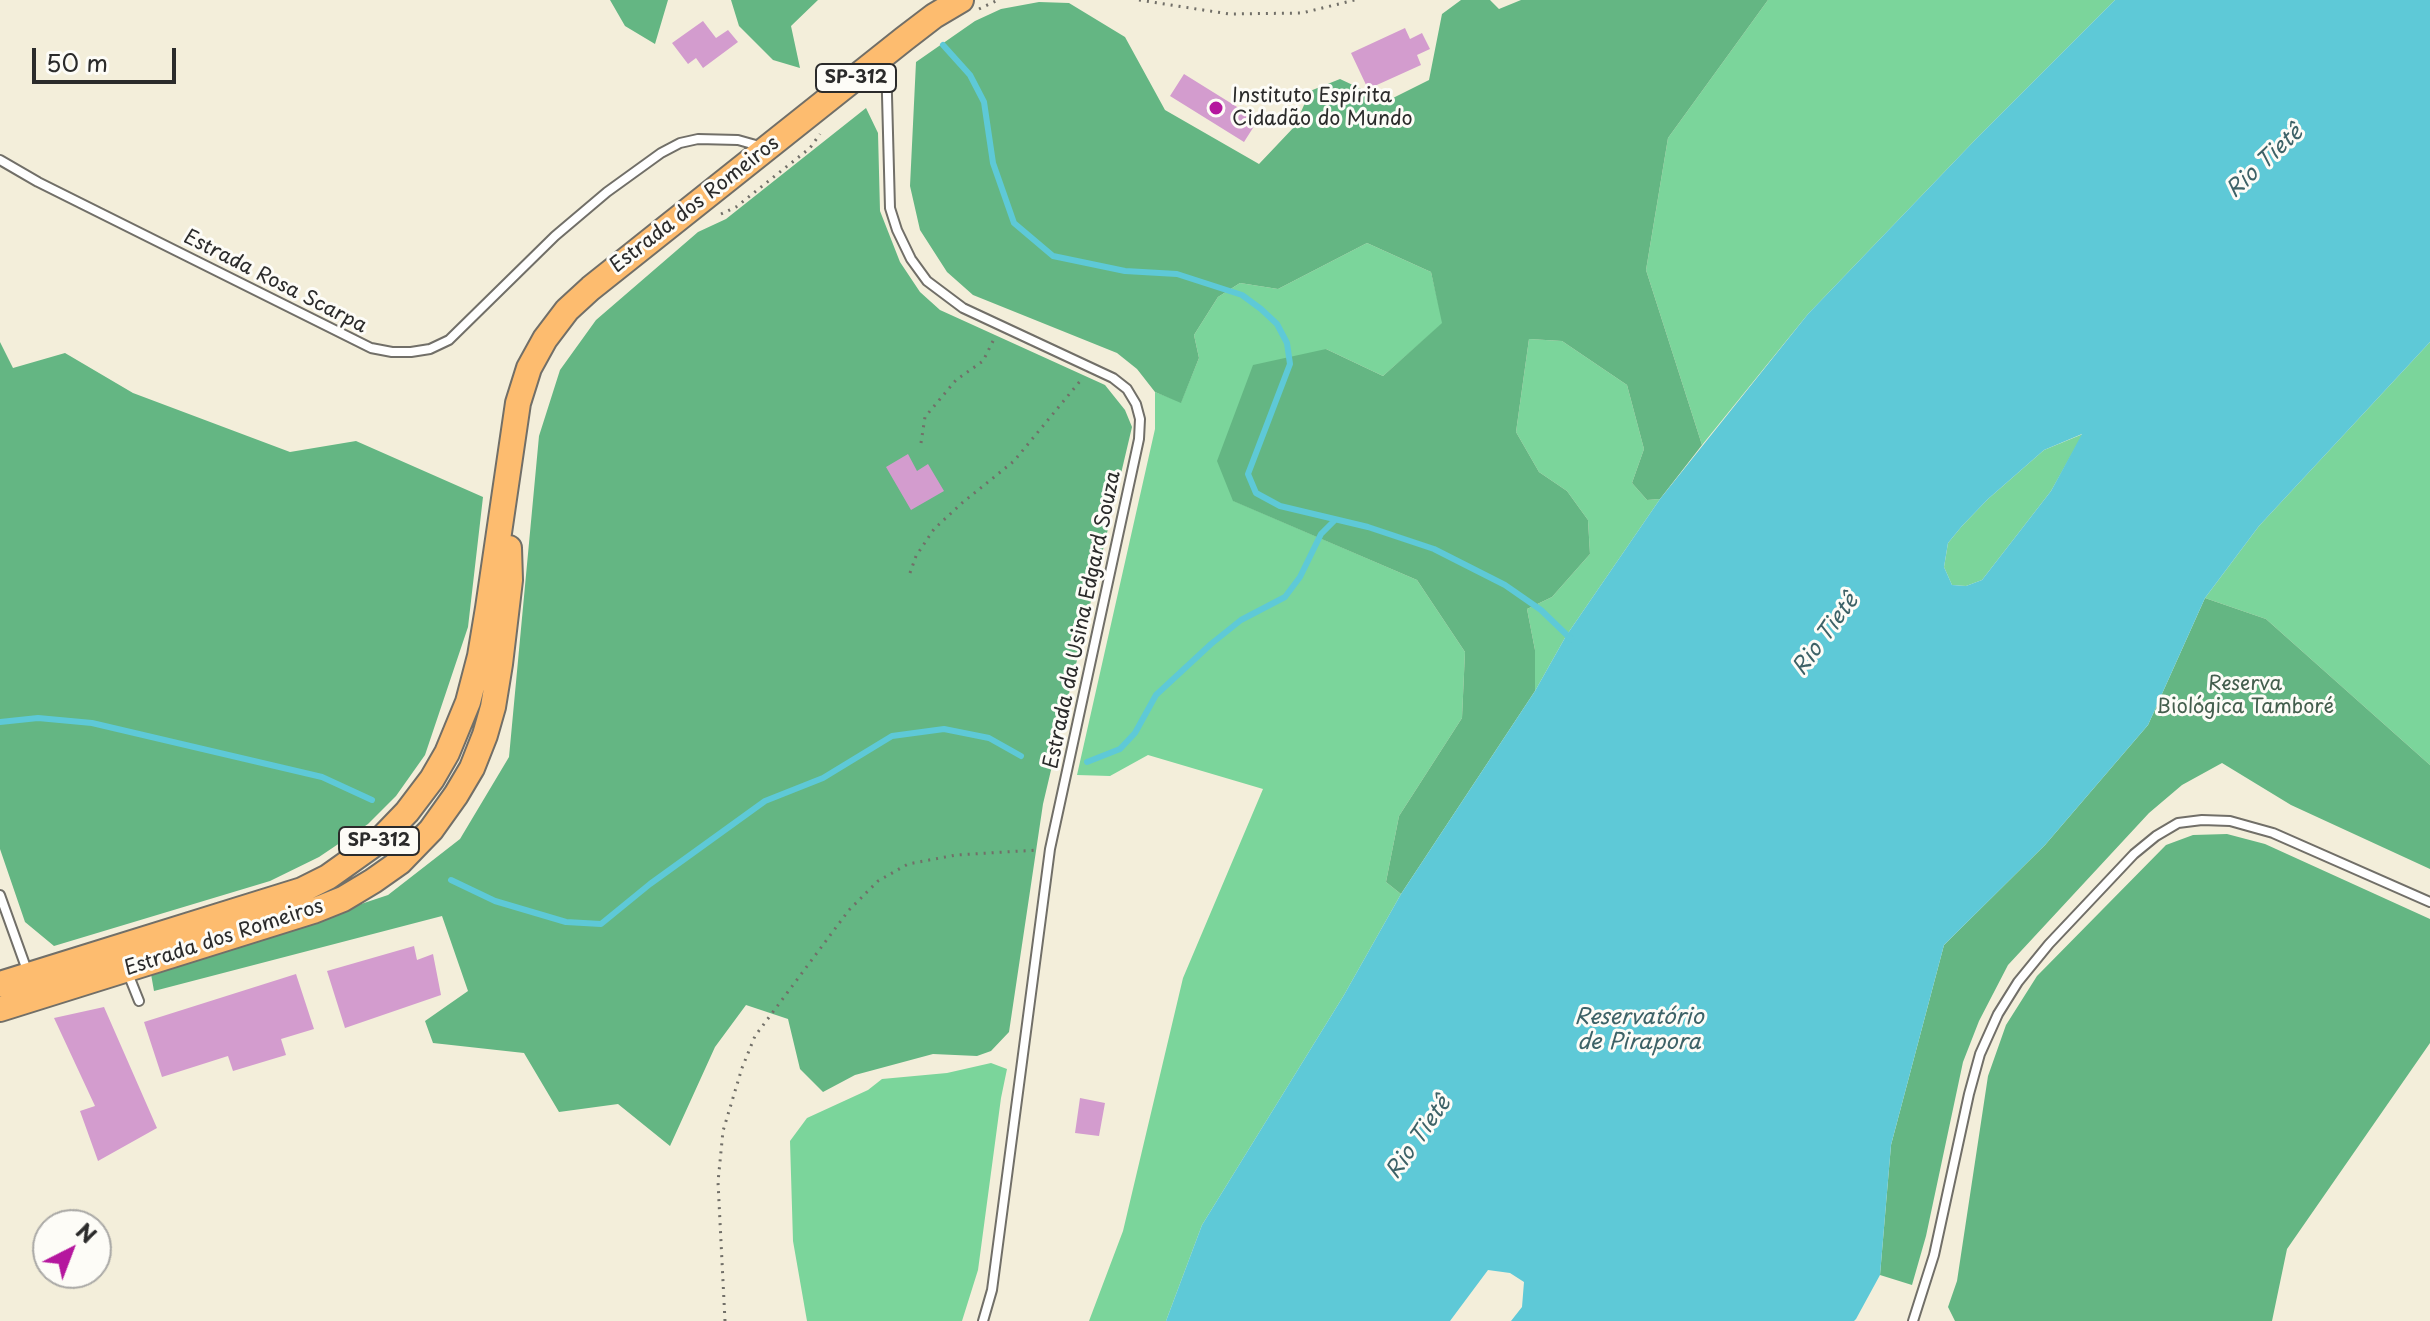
<!DOCTYPE html>
<html>
<head>
<meta charset="utf-8">
<style>
	body { margin:0 }
	#map { position:relative; width:2430px; height:1321px; overflow:hidden; background:#f3eeda; font-family:"Playpen Sans",sans-serif }
	canvas { display:block }
	.north { position:absolute; left:32px; top:1209px; width:80px; height:80px; box-sizing:border-box; background:#fdfcf7; border:2px solid #a9a8a5; border-radius:50%; rotate:42deg; font-size:22px; font-weight:700; line-height:32px; text-align:center; color:#2b2b2b }
	.north::after { content:''; display:block; margin:auto; width:28px; height:36px; background:#b5179e; clip-path:polygon(50% 0,100% 100%,50% 72%,0 100%) }
	.scale { position:absolute; left:32px; top:48px; width:144px; height:36px; box-sizing:border-box; border:4px solid #2b2b2b; border-top:0; padding-left:10px; font-size:24px; line-height:28px; white-space:nowrap; color:#2b2b2b; -webkit-text-stroke:6px #fdfcf7; paint-order:stroke }
</style>
</head>
<body>
<div id="map">
<canvas width="2430" height="1321"></canvas>
<div class="north">N</div>
<div class="scale">50 m</div>
</div>
<script>
const ctx = document.querySelector('canvas').getContext('2d');
ctx.lineJoin = 'round';
function paint(path, color) { ctx.fillStyle = color; ctx.fill(path, 'evenodd'); }
const shape = rows => new Path2D(rows.map(r => 'M' + r).join(''));
function trace(path, color, width, dash) { ctx.strokeStyle = color; ctx.lineWidth = width; ctx.lineCap = dash ? 'butt' : 'round'; ctx.setLineDash(dash || []); ctx.stroke(path); }
function label(font, color, halo, rows, align = 'center') {
  ctx.font = font + ' "Playpen Sans",sans-serif'; ctx.lineWidth = 6; ctx.setLineDash([]); ctx.textBaseline = 'middle'; ctx.strokeStyle = halo; ctx.fillStyle = color; for (const [text, x, y, turn = 0] of rows) {
    ctx.save(); ctx.translate(x, y); ctx.rotate((+turn || 0) * Math.PI / 180); ctx.textAlign = isNaN(turn) ? turn : align; if (halo) ctx.strokeText(text, 0, 0); ctx.fillText(text, 0, 0); ctx.restore();
  }
}
paint(shape([
	[1768,0,2115,0,1976,139,1808,314,1702,445,1646,270,1668,138],
	[1367,243,1431,272,1443,323,1383,376,1326,349,1234,501,1417,580,1465,652,1462,718,1399,816,1386,882,1401,894,1344,995,1202,1225,1166,1321,1089,1321,1123,1231,1183,978,1263,789,1148,755,1110,776,1077,775,1155,429,1155,392,1181,402,1199,358,1194,335,1218,297,1240,283,1278,289],
	[1529,339,1562,341,1627,385,1644,449,1632,483,1647,500,1660,499,1566,636,1535,691,1535,650,1527,609,1552,597,1590,554,1588,520,1567,491,1539,472,1516,432],
	[2430,342,2430,765,2266,619,2205,598,2259,526],
	[2083,434,2051,491,1982,580,1966,586,1952,585,1944,567,1948,543,1962,526,1988,499,2044,450],
	[991,1063,1007,1069,1001,1098,978,1270,962,1321,807,1321,793,1241,790,1141,807,1118,868,1090,882,1079,947,1073]
]), '#7bd59b');
paint(shape([
	[610,0,668,0,655,44,625,26],
	[731,0,818,0,791,26,800,68,773,60,739,26],
	[1461,0,1490,0,1499,9,1521,0,1768,0,1668,138,1646,270,1702,445,1660,499,1647,500,1632,483,1644,449,1627,385,1562,341,1529,339,1516,432,1539,472,1567,491,1588,520,1590,554,1552,597,1527,609,1535,650,1535,691,1401,894,1386,882,1399,816,1462,718,1465,652,1417,580,1233,501,1217,461,1253,365,1326,349,1383,376,1442,323,1431,272,1367,243,1278,289,1240,283,1218,297,1194,335,1199,358,1181,403,1155,392,1137,369,1117,353,973,295,947,272,920,230,910,186,916,62,975,21,1001,9,1039,2,1069,3,1125,37,1165,110,1259,164,1295,126,1310,91,1340,79,1387,101,1429,80,1442,14],
	[866,108,878,133,880,211,900,262,920,292,940,310,1105,385,1125,410,1132,427,1043,804,1009,1032,991,1051,977,1056,933,1054,855,1075,823,1092,800,1069,788,1019,746,1005,715,1047,670,1146,618,1104,559,1112,524,1053,433,1043,425,1021,468,991,442,916,154,991,151,974,388,895,460,839,509,757,539,436,560,370,596,320,698,232,726,219],
	[0,342,13,368,65,353,133,393,290,452,356,441,483,497,468,627,425,755,396,796,368,824,319,857,270,881,54,946,25,922,0,849],
	[2205,598,2266,619,2430,765,2430,869,2291,805,2222,763,2182,785,2149,813,2008,965,1979,1021,1963,1062,1926,1236,1912,1285,1880,1275,1891,1145,1944,945,2045,845,2148,725],
	[2227,834,2265,844,2430,919,2430,1043,2287,1249,2272,1321,1955,1321,1948,1307,1957,1281,1988,1076,2006,1025,2037,976,2166,845,2193,835]
]), '#64b683');
paint(shape([
	[2115,0,2430,0,2430,342,2259,526,2205,598,2148,725,2045,845,1944,945,1891,1145,1880,1275,1856,1319,1854,1321,1511,1321,1522,1307,1524,1282,1510,1273,1488,1270,1450,1321,1166,1321,1202,1225,1344,995,1401,894,1535,691,1566,636,1660,499,1808,314,1976,139],
	[2082,434,2051,491,1982,580,1966,586,1952,585,1944,567,1948,543,1962,526,1988,499,2044,450]
]), '#5ec9d7');
trace(shape([
	[943,45,970,75,984,102,993,163,1014,223,1053,256,1125,271,1177,274,1242,295,1261,309,1277,324,1287,343,1290,364,1248,474,1256,493,1280,506,1368,527,1434,549,1505,585,1541,610,1571,639],
	[0,722,38,718,92,723,322,777,372,800],
	[1087,762,1120,749,1135,733,1156,695,1211,644,1241,620,1285,597,1300,577,1321,534,1335,520],
	[451,880,495,901,566,922,601,924,650,884,765,801,823,778,892,736,944,729,989,738,1021,756]
]), '#5ec9d7', 6);
paint(shape([
	[703,21,716,38,728,30,738,42,703,68,696,58,688,64,672,43],
	[1405,28,1410,39,1422,33,1430,49,1417,55,1421,65,1368,89,1351,53],
	[1184,74,1258,120,1244,142,1170,96],
	[908,454,917,471,928,464,944,491,911,510,886,467],
	[414,946,417,960,433,954,441,995,345,1028,327,971],
	[296,974,314,1029,281,1039,286,1055,233,1071,228,1056,162,1077,144,1022],
	[104,1007,157,1128,98,1161,80,1111,95,1106,54,1018],
	[1080,1098,1105,1103,1099,1136,1075,1133]
]), '#d39cce');
const service = shape([
	[886,58,890,208,897,230,911,259,927,281,963,308,1113,378,1127,389,1136,404,1140,419,1139,439,1050,849,992,1290,983,1321],
	[0,160,38,182,371,348,392,352,411,352,430,349,449,340,555,236,607,192,661,153,680,143,698,139,738,140,763,147],
	[0,895,28,973],
	[127,971,139,1001],
	[1913,1321,1934,1255,1969,1094,1980,1054,1998,1014,2018,982,2049,944,2134,854,2156,836,2178,823,2202,820,2230,821,2273,833,2430,902]
]);
const primary = shape([
	[0,984,302,890,328,877,380,840,407,812,432,779,447,753,468,702,480,656,488,608,518,403,529,368,545,339,567,310,591,288,904,39,934,16,961,0],
	[0,1009,313,911,343,899,373,881,400,862,431,830,456,795,472,768,485,735,493,707,500,664,510,580,509,548]
]);
trace(service, '#716f68', 12);
trace(primary, '#716f68', 28);
trace(shape([
	[1139,0,1229,14,1302,13,1355,0],
	[979,9,998,0],
	[721,214,736,207,810,148,820,134],
	[921,443,925,417,956,380,983,361,995,337],
	[910,573,916,556,934,529,962,503,1014,461,1081,380],
	[725,1321,718,1182,723,1131,742,1068,755,1036,849,910,878,881,908,864,956,855,1038,850]
]), '#716f68', 3, [2, 6]);
trace(service, '#fff', 8);
trace(primary, '#fdbc6f', 24);
for (const [x, y, r, color] of [
	[1216,108,8,"#b5179e"]
]) { const dot = new Path2D(); dot.arc(x, y, r, 0, 2 * Math.PI); ctx.fillStyle = color; ctx.fill(dot); trace(dot, '#fdfcf7', 3); }
for (const [x, y, w] of [
	[856,78,80],
	[379,841,80]
]) { const box = new Path2D(); box.roundRect(x - w / 2, y - 14, w, 28, 6); ctx.fillStyle = '#fdfcf7'; ctx.fill(box); trace(box, '#2b2b2b', 2); }
label('bold 18px', '#2b2b2b', null, [
	["SP-312",856,78],
	["SP-312",379,841]
]);
label('20px', '#2b2b2b', '#fdfcf7', [
	["Instituto Espírita",1232,96],
	["Cidadão do Mundo",1232,119]
], 'left');
label('20px', '#2b2b2b', '#fdfcf7', [
	["Estrada dos Romeiros",695,205,-38],
	["Estrada Rosa Scarpa",275,282,27],
	["Estrada da Usina Edgard Souza",1083,620,-78],
	["Estrada dos Romeiros",224,938,-18]
]);
label('20px', '#435e4d', '#fdfcf7', [
	["Reserva",2245,684],
	["Biológica Tamboré",2245,707]
]);
label('italic 22px', '#3d6267', '#fdfcf7', [
	["Rio Tietê",2265,162,-43],
	["Rio Tietê",1826,635,-54],
	["Reservatório",1639,1018],
	["de Pirapora",1639,1043],
	["Rio Tietê",1419,1138,-55]
]);
</script>
</body>
</html>
